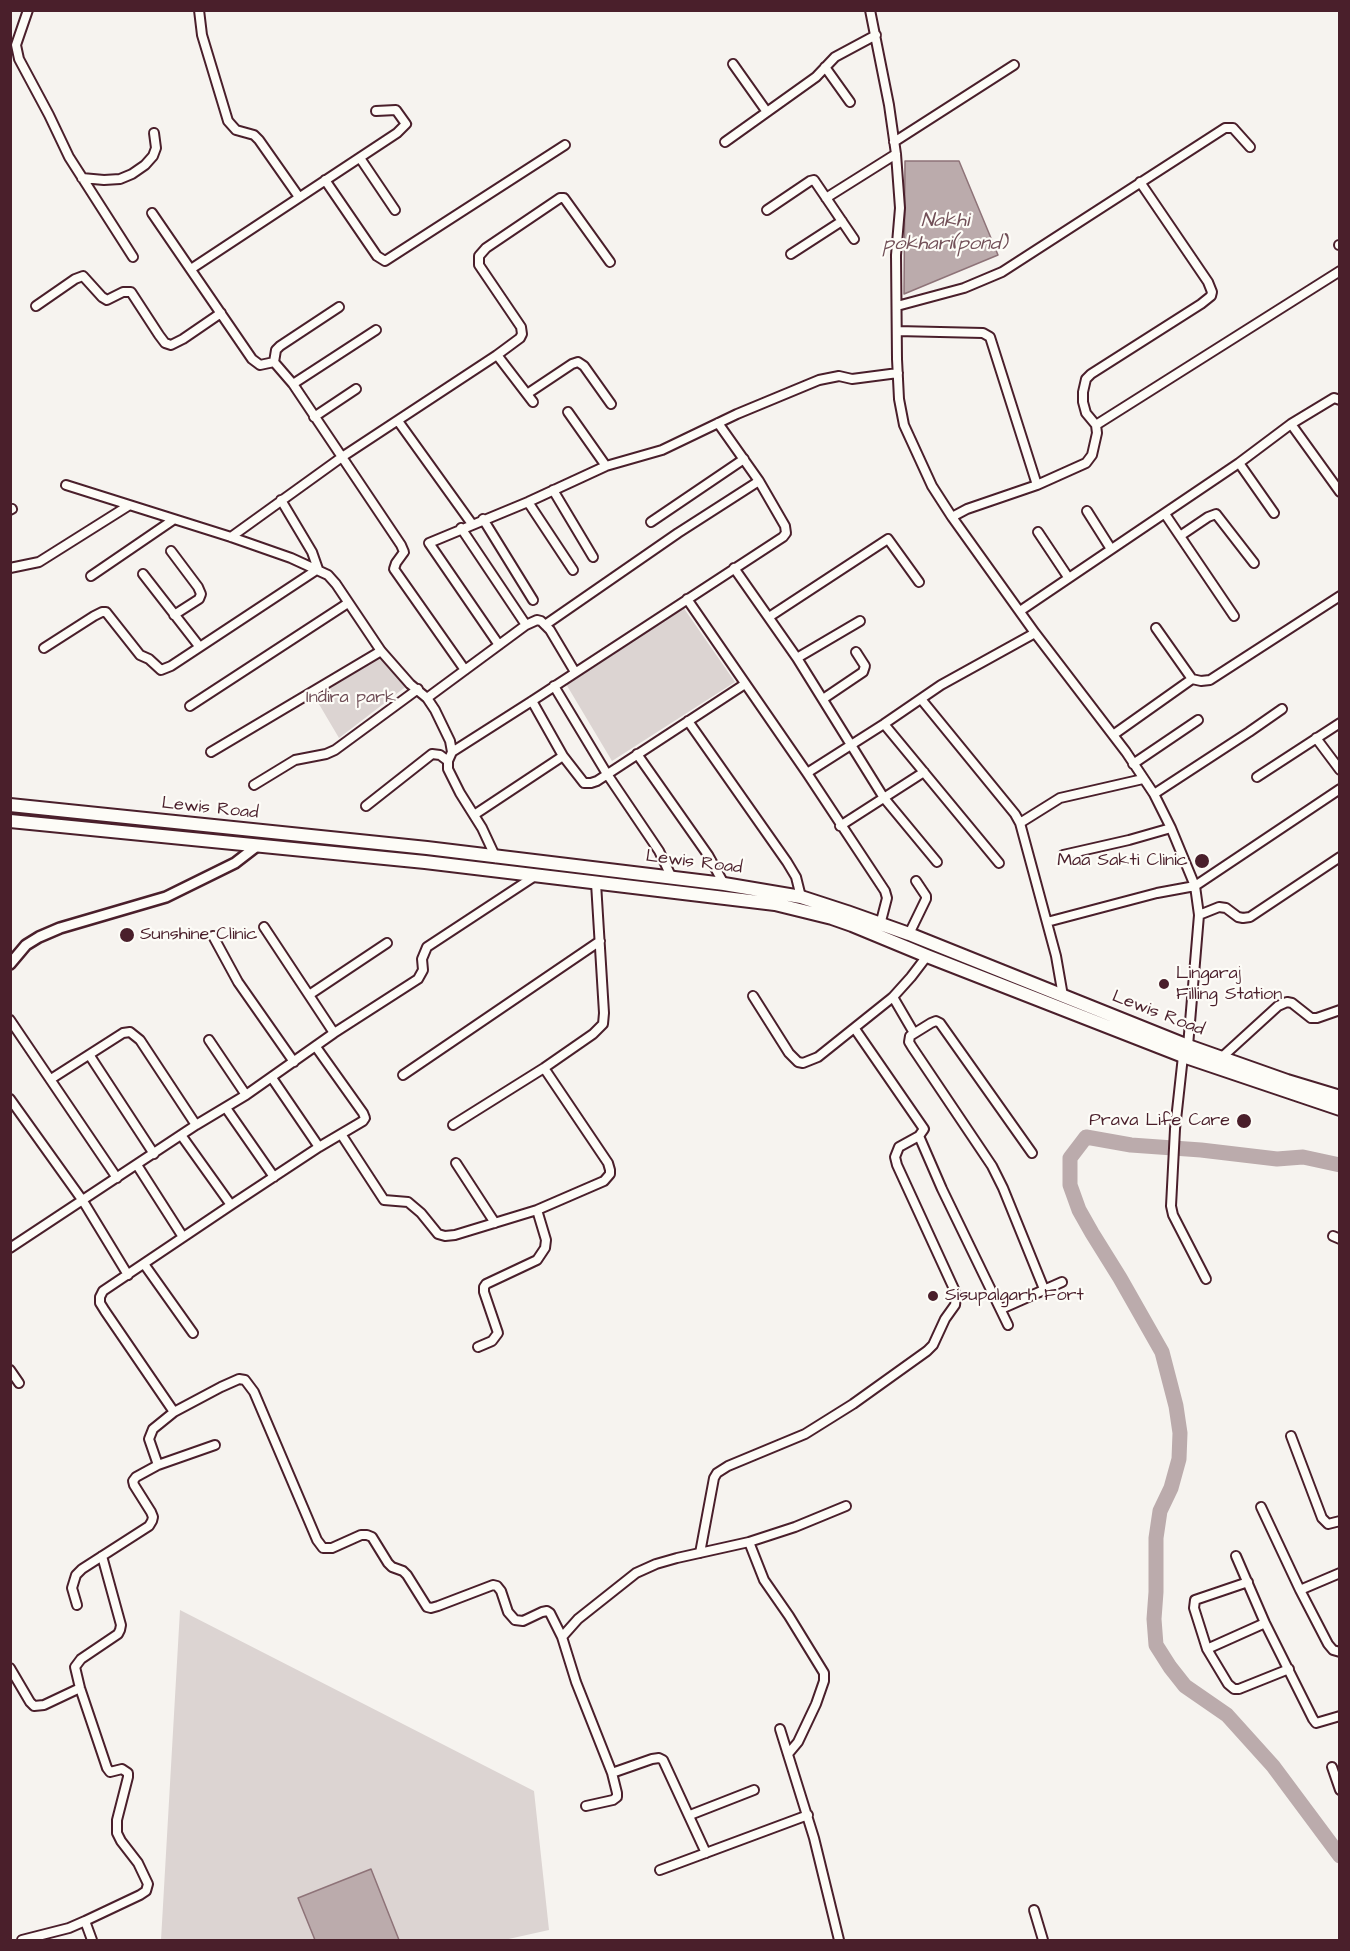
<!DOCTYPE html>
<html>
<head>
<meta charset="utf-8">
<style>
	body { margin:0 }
	#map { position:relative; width:1350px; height:1951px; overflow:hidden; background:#f6f3ef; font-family:"Architects Daughter",sans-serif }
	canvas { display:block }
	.frame { position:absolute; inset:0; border:12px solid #4a1f2b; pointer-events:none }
</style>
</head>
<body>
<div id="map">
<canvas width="1350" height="1951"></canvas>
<div class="frame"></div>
</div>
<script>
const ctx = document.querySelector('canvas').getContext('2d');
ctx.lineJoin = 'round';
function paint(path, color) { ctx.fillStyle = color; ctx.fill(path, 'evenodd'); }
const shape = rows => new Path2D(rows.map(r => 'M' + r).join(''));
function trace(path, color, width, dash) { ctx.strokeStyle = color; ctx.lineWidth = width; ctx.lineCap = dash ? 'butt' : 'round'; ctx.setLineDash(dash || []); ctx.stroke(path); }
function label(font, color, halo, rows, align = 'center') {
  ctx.font = font + ' "Architects Daughter",sans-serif'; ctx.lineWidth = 4.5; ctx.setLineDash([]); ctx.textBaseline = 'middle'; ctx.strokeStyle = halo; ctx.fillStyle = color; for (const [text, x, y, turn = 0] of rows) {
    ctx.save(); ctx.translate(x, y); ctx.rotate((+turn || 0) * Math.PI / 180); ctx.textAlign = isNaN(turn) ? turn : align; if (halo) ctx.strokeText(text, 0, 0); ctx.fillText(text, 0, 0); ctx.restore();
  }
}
paint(shape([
	[683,607,735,682,612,761,566,684],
	[378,653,408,685,339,738,313,694],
	[180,1610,534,1791,549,1930,504,1940,161,1940]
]), '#dcd4d2');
const water = shape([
	[905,161,959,161,998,255,904,294,905,161],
	[371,1869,399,1940,315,1940,298,1898,371,1869]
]);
paint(water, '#bbabac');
trace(water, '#8e7378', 1.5);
trace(shape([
	[1340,1165,1303,1157,1277,1159,1201,1150,1131,1145,1086,1137,1070,1158,1070,1185,1079,1210,1092,1233,1120,1278,1162,1352,1176,1406,1180,1433,1179,1459,1171,1488,1160,1511,1156,1538,1156,1592,1154,1619,1156,1645,1170,1667,1185,1686,1227,1715,1273,1766,1340,1856]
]), '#bbabac', 15);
const minor = shape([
	[28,10,16,45,19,59,49,115,69,157,133,257],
	[199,10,202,35,228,121,236,130,254,135,259,140,299,197],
	[870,10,889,105,896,154,900,208,896,255,897,359,899,399,904,425,932,486,952,517,1035,633,1126,752,1154,794,1171,828,1195,886,1199,915,1188,1046],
	[733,64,767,112],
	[825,67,850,102],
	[725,142,816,77,835,57,876,35],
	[894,142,1014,65],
	[360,158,395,210],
	[82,178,104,180,120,179,132,174,145,165,153,156,156,148,154,133],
	[325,180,377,256,385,261,565,145],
	[826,198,896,154],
	[767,210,810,181,814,180,854,239],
	[152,213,252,359,260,365,274,362,293,384,401,545,404,552,396,563,394,569,465,670],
	[1339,245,1340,245],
	[791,254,842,221],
	[191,269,397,133,406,124,396,110,376,111],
	[36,306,75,279,83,276,102,297,107,300,123,292,131,292,159,335,165,343,171,345,183,339,221,313],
	[897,306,964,288,1002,272,1225,128,1233,128,1250,147],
	[897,331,983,333,990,337,1037,485],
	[497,355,533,402],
	[274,362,276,350,280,346,339,307],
	[293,384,376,330],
	[527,394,572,364,578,362,584,366,611,404],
	[568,412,606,466],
	[314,417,356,389],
	[398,421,472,524],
	[1291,424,1340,492],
	[1096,425,1340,271],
	[1239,463,1274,513],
	[66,485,231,537,291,558,328,575,336,584,381,651,410,684,427,698,435,710,450,741,452,752,448,761,448,769,460,793,482,828,496,858],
	[553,490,593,557],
	[528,502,573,570],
	[10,510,12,509],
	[1087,511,1111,549],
	[1165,514,1234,616],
	[952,517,967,509,1037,485,1086,463,1092,455,1097,433,1096,425,1086,413,1083,402,1083,392,1086,379,1091,374,1201,304,1211,296,1212,292,1208,282,1140,182],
	[483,519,533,600],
	[651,522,744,459],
	[461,528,526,625],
	[1038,532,1068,577],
	[1180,536,1208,517,1216,514,1254,563],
	[231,537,342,457,497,355,520,338,522,334,521,327,479,265,479,256,486,248,560,198,564,198,610,262],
	[171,551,198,587,201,594,199,599,174,615],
	[10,568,39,562,128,506],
	[734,568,797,658,884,798,937,862],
	[143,574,199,646],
	[91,576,173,520],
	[687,599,807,773,885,891,887,898,880,925],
	[1020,611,1239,463,1291,424,1334,398,1340,400],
	[769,617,888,539,919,582],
	[545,625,678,533,759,481],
	[1156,628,1192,679,1201,681,1210,680,1340,596],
	[499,645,429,543,528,502,606,466,662,450,737,414,819,380,839,376,852,379,898,373],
	[44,648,94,616,102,612,106,612,140,655,149,659,161,670,171,666,318,569,312,552,281,500],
	[797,658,860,621],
	[554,686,607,774,659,851,672,878],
	[427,698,526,625,537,620,541,621,550,630,575,672],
	[823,699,863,672,865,666,856,652],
	[921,699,1015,814,1020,823,1056,956,1063,996],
	[532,701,563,756,584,783,591,783,597,781,745,684],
	[190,706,348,603],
	[688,721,787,862,796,877,801,897],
	[884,724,999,863],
	[1113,735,1192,679],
	[1316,738,1340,770],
	[211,752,381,651],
	[452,752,532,701,783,537,786,533,785,526,759,481,718,423],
	[637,754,708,855,724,884],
	[1133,764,1198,720],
	[807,773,884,724,941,685,1035,633],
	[1257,777,1340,723],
	[254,785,295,760,326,754,335,750,418,689],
	[1154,794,1249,732,1282,709],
	[366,806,432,754,440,755,448,761],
	[474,815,563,756],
	[1020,823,1060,798,1143,779],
	[840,826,924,772],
	[1063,855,1129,840,1171,828],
	[1199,915,1219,907,1226,908,1238,917,1243,918,1250,917,1340,857],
	[1047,922,1157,893,1195,886,1340,789],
	[264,927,334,1033],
	[909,934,926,899,926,896,916,881],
	[213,936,238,982,294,1062],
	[309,995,387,943],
	[753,996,789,1053,798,1062,803,1063,818,1057,893,997,911,977,927,956],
	[893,997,914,1033],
	[10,1020,117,1178],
	[209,1040,246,1095],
	[90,1056,154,1154],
	[1183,1056,1175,1129,1171,1206,1173,1215,1206,1279],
	[1221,1058,1278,1006,1287,1002,1292,1003,1311,1018,1317,1018,1340,1010],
	[403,1075,600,941],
	[272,1078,319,1147],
	[51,1079,123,1033,130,1032,140,1040,196,1125],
	[10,1099,83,1201,128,1275],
	[226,1108,274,1177],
	[453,1125,544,1068,593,1034,603,1024,604,1013,596,883],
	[341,1134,384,1200,408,1202,421,1213,438,1234,445,1236,455,1235,537,1210,604,1181,610,1174,610,1170,608,1163,544,1068],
	[181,1135,231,1205],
	[919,1136,942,1189,1008,1325],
	[1032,1153,940,1023,936,1021,931,1023,910,1036,909,1042,912,1047,992,1166,1003,1188,1044,1289],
	[456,1163,495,1223],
	[137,1165,183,1237],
	[1333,1236,1340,1239],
	[10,1248,196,1125,246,1095,334,1033,418,979,423,970,422,959,427,947,535,876],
	[144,1264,193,1333],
	[1001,1309,1062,1282],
	[478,1347,492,1341,498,1333,484,1292,484,1287,486,1284,537,1260,545,1248,546,1240,537,1210],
	[10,1370,19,1383],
	[174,1412,105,1311,100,1303,100,1297,103,1291,231,1205,319,1147,363,1121,365,1118,363,1113,316,1047],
	[1291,1436,1322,1518,1328,1524,1340,1521],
	[158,1465,149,1439,153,1429,174,1412,221,1387,239,1379,245,1380,254,1392,317,1540,323,1548,332,1548,361,1535,367,1535,372,1537,388,1563,392,1567,403,1571,407,1575,427,1607,431,1608,438,1606,493,1585,497,1586,501,1591,508,1612,515,1620,523,1621,542,1612,547,1611,550,1613,562,1637,576,1682,612,1773,617,1793,617,1797,613,1800,586,1806],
	[1261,1507,1300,1590],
	[749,1542,764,1580,789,1616,824,1673,824,1681,816,1704,798,1742,788,1754],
	[700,1553,714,1478,717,1473,728,1466,805,1434,853,1404,927,1351,933,1345,945,1319,955,1305,956,1297,954,1289,897,1165,895,1157,899,1147,919,1136,924,1129,855,1029],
	[1236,1556,1265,1623,1313,1719,1316,1723,1340,1716],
	[1340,1573,1300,1590,1328,1644,1333,1650,1340,1652],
	[1248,1582,1195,1600,1194,1608,1207,1649,1228,1684,1234,1689,1239,1689,1289,1669],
	[77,1605,72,1588,76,1575,82,1569,149,1526,152,1521,153,1517,151,1512,134,1485,133,1481,136,1477,158,1465,215,1445],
	[562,1637,578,1619,636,1573,656,1564,677,1558,749,1542,795,1527,846,1506],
	[1207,1649,1265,1623],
	[10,1668,30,1702,34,1706,44,1705,80,1688],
	[780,1729,814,1838,839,1940],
	[1332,1767,1340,1790],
	[612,1773,652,1759,659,1758,663,1760,706,1853],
	[690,1815,754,1790],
	[660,1870,808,1815],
	[1034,1910,1043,1940],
	[85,1921,92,1940],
	[22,1940,69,1928,85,1921,140,1895,146,1891,148,1884,138,1863,121,1841,117,1833,117,1820,128,1777,128,1773,122,1769,110,1772,107,1768,80,1688,75,1667,81,1659,118,1634,120,1630,121,1625,102,1556]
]);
const tertiary = shape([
	[10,964,26,945,39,937,60,928,166,897,235,863,257,846]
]);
const primary = shape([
	[10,805,427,848,724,884,801,897,847,912,909,934,1188,1046,1287,1081,1340,1097],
	[10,821,425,862,775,904,832,918,852,925,927,956,1183,1056,1340,1109]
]);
trace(minor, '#4a1f2b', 12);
trace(tertiary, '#4a1f2b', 14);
trace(primary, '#4a1f2b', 16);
trace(minor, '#fdfcf7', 8);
trace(tertiary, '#fdfcf7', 9);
trace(primary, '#fdfcf7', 12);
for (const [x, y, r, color] of [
	[1202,861,8,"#4a1f2b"],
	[127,935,8,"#4a1f2b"],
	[1164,984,6,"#4a1f2b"],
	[1244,1121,8,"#4a1f2b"],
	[933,1296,6,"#4a1f2b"]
]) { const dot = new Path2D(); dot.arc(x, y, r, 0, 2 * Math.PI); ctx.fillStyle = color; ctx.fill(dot); trace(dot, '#fdfcf7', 2); }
label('18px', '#6e4c55', '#fdfcf7', [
	["Indira park",351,698]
]);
label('18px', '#4a1f2b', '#fdfcf7', [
	["Lewis Road",210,809,6],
	["Lewis Road",694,863,7],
	["Lewis Road",1158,1014,21]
]);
label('18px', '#4a1f2b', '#fdfcf7', [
	["Maa Sakti Clinic",1188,861,"right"],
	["Sunshine Clinic",140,935],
	["Lingaraj",1176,974],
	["Filling Station",1176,995],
	["Prava Life Care",1230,1121,"right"],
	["Sisupalgarh Fort",945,1296]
], 'left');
label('italic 20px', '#725058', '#fdfcf7', [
	["Nakhi",945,222],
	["pokhari(pond)",945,245]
]);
</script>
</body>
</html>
